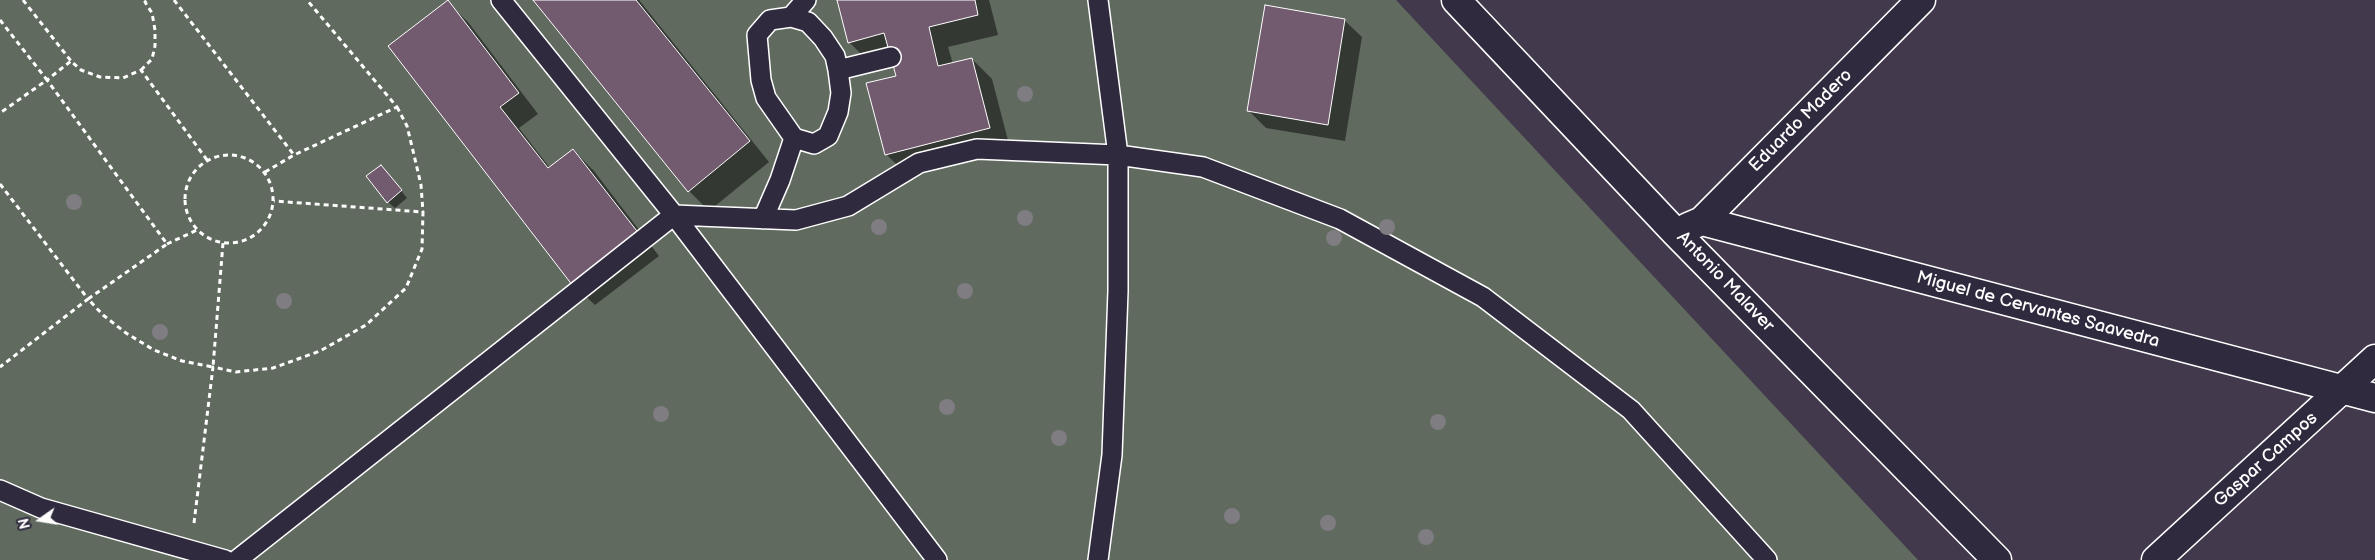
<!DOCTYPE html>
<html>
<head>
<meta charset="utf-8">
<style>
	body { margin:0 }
	#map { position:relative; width:2375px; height:560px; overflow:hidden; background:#43394c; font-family:"Balsamiq Sans",sans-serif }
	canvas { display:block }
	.north { position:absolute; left:15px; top:495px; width:50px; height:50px; -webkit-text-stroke:4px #2f2a3d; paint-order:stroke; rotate:257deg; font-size:14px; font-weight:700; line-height:20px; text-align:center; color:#fff }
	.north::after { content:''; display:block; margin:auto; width:18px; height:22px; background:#fff; clip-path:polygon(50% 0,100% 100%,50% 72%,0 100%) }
</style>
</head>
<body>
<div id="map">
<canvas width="2375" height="560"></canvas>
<div class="north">N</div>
</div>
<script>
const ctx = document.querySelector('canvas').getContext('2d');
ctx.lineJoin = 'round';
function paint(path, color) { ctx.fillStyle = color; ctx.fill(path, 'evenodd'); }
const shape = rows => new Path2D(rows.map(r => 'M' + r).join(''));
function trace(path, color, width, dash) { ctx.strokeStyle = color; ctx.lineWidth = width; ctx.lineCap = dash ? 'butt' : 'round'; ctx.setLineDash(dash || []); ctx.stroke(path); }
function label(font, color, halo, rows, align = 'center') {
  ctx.font = font + ' "Balsamiq Sans",sans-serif'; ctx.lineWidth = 4; ctx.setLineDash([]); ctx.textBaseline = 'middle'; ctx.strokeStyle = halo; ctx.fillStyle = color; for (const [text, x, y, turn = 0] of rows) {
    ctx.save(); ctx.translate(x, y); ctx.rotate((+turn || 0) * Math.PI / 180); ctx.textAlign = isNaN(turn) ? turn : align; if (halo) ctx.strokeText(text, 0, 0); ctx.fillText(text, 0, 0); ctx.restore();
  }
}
paint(shape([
	[0,0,533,0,688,192,750,141,636,0,837,0,848,42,884,33,896,76,866,83,885,155,990,128,972,58,938,66,929,27,978,15,975,0,1396,0,1918,560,0,560],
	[448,0,519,93,500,107,548,168,574,149,639,235,573,285],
	[381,165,401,190,387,202,366,176]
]), '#606a5f');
paint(shape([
	[535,0,639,0,769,162,709,211,689,191],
	[838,0,989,0,998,35,948,47,953,64,972,59,992,79,1010,148,906,174,886,154,897,77,892,56,869,62,849,42],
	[447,2,468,22,538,114,519,128,550,168,573,150,594,171,659,256,595,305,574,285],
	[1344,20,1362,37,1345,141,1266,128,1249,111],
	[387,173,407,198,395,208,388,202]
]), '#0007');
const building = shape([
	[448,0,519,93,500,107,548,168,573,149,640,235,573,286,388,46,448,0],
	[533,0,636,0,750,141,688,192,533,0],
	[837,0,975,0,978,15,929,27,938,66,972,58,990,128,885,155,866,83,896,76,884,33,848,43,837,0],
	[1265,5,1345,19,1328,125,1247,111,1265,5],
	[381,165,402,190,387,203,366,176,381,165]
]);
paint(building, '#725b6e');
trace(building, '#fff', 1);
const service = shape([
	[501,0,674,215,937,560],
	[791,17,808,22,823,38,835,56,838,70,841,93,838,112,828,136,814,144,794,138,766,98,761,80,757,35,770,20,791,17],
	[791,17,806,0],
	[838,70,891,57],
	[763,219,780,180,794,138],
	[0,490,41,508,225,560],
	[237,560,674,215,796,220,848,206,919,163,977,149,1118,155,1203,167,1340,219,1483,297,1631,410,1767,560],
	[1098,560,1112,455,1118,291,1118,155,1098,0]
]);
const minor = shape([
	[1702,221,2375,398],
	[1688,227,1702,221,1921,0],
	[2156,560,2375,359]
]);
const tertiary = shape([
	[1456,0,1675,232,1997,560]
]);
trace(service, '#fff', 22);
trace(minor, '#fff', 31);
trace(tertiary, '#fff', 31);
trace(shape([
	[23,0,71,61],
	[174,0,294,155],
	[0,20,47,80,0,113],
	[141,70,152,59,155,46,155,30,152,13,145,2,147,0],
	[397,107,407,126,414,155,421,185,423,212],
	'185 199a44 44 0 1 1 88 0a44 44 0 1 1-88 0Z',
	[207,160,141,70,123,78,100,77,81,70,71,61,47,80,167,244,88,299,103,315,126,333,154,350,182,361,213,367,223,243],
	[265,172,294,155,397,107,307,0],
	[0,184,88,299,0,367],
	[167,244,197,230],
	[194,523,213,367,236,372,273,368,320,351,366,325,406,288,422,249,423,212,274,201]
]), '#fff', 3, [5, 4]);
trace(service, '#2f2a3d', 19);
trace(minor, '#2f2a3d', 28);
trace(tertiary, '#2f2a3d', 28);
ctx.fillStyle = '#7f7d82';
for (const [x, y] of [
	[1025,94],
	[74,202],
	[1025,218],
	[879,227],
	[1387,227],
	[1334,238],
	[965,291],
	[284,301],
	[160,332],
	[947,407],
	[661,414],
	[1438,422],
	[1059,438],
	[1232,516],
	[1328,523],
	[1426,537]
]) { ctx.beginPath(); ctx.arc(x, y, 8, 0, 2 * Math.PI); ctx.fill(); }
label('18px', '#fff', '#2f2a3d', [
	["Eduardo Madero",1801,121,-45],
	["Antonio Malaver",1725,282,46],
	["Miguel de Cervantes Saavedra",2038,310,15],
	["Gaspar Campos",2266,460,-42]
]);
</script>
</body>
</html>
